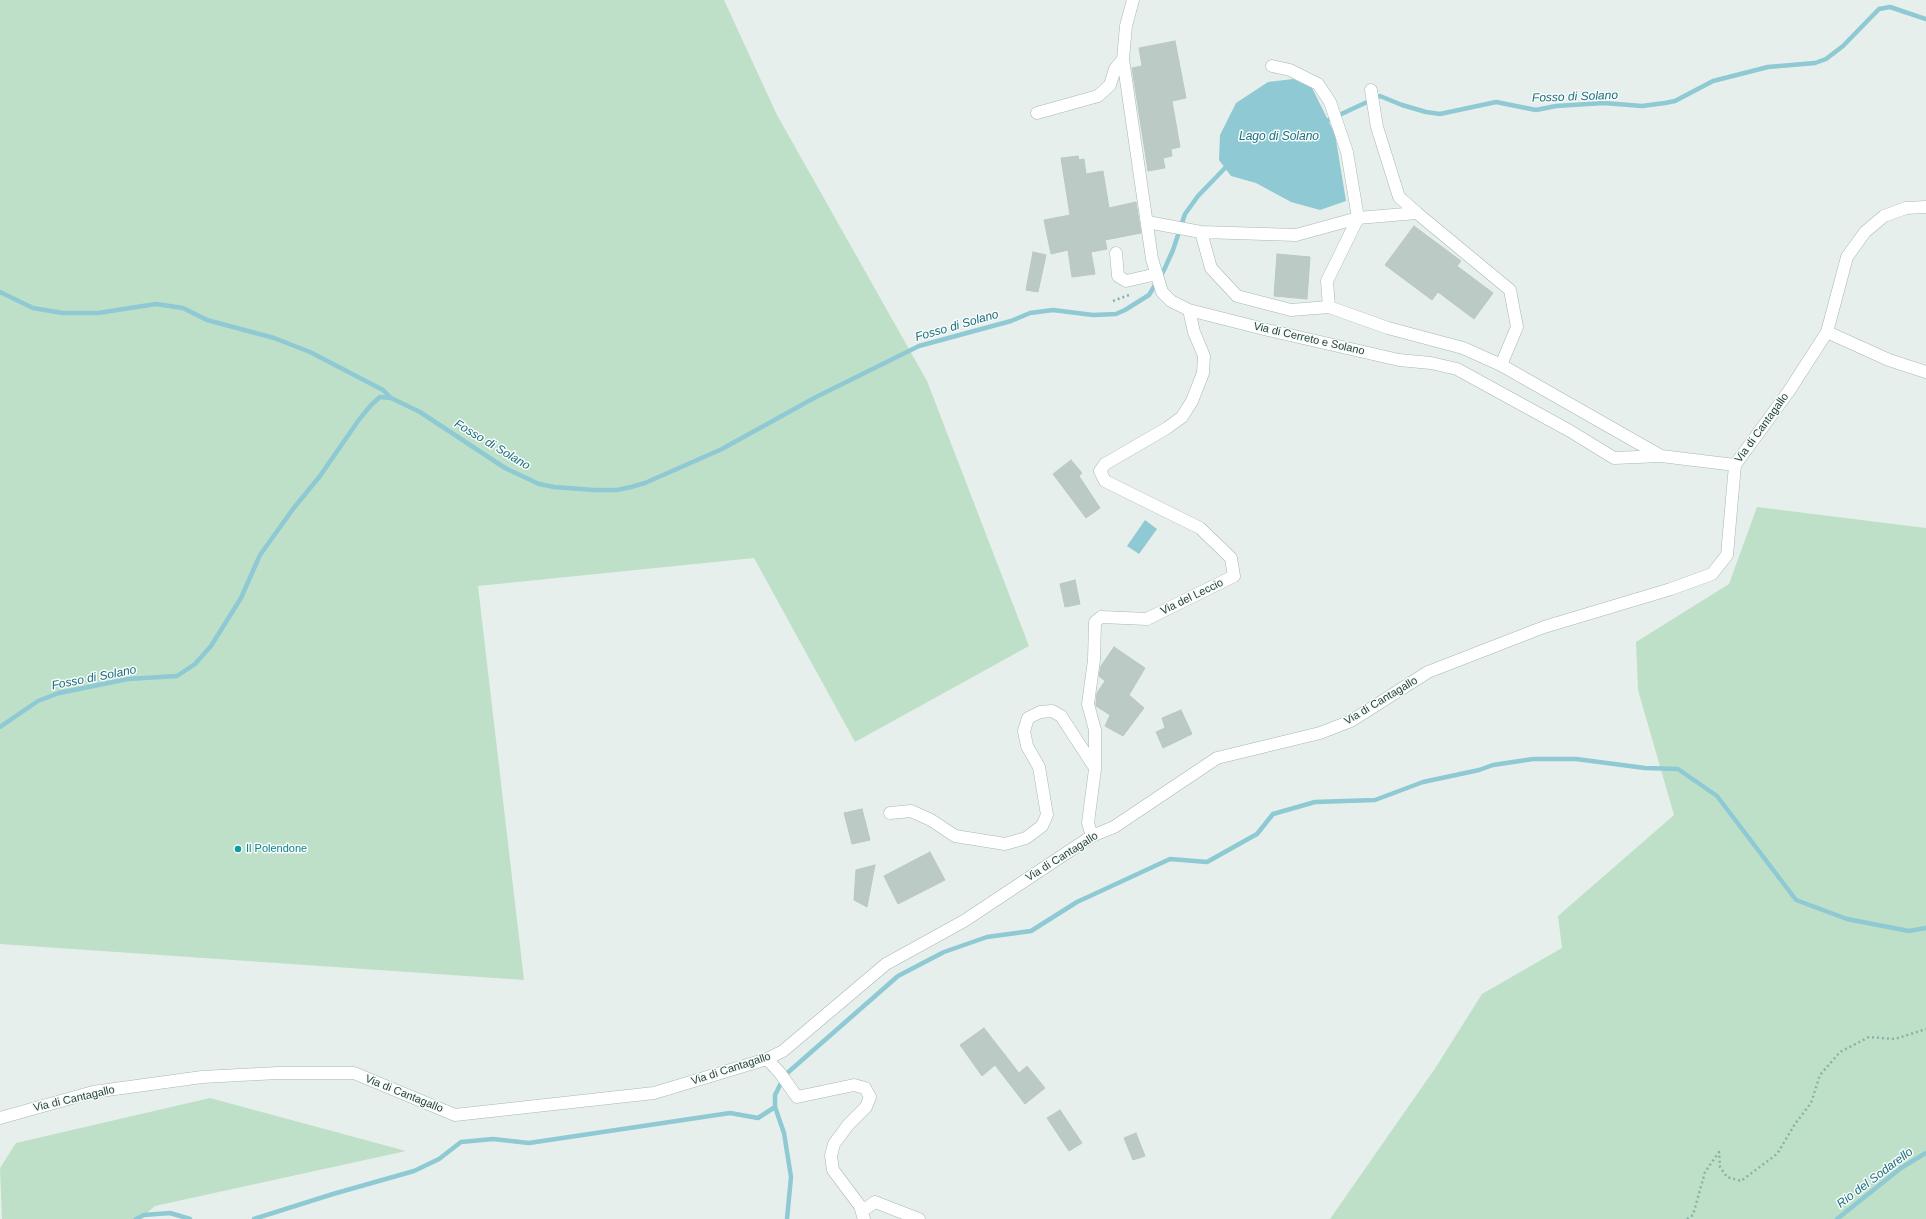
<!DOCTYPE html>
<html>
<head>
<meta charset="utf-8">
<style>
	body { margin:0 }
	canvas { display:block; background:#e6efeb }
</style>
</head>
<body>
<canvas width="1926" height="1219"></canvas>
<script>
const ctx = document.querySelector('canvas').getContext('2d');
ctx.lineJoin = 'round';
function paint(path, color) { ctx.fillStyle = color; ctx.fill(path, 'evenodd'); }
const shape = rows => new Path2D(rows.map(r => 'M' + r).join(''));
function trace(path, color, width, dash) { ctx.strokeStyle = color; ctx.lineWidth = width; ctx.lineCap = dash ? 'butt' : 'round'; ctx.setLineDash(dash || []); ctx.stroke(path); }
function label(font, color, halo, rows, align = 'center') {
  ctx.font = font + ' Arial,sans-serif'; ctx.lineWidth = 3; ctx.setLineDash([]); ctx.textBaseline = 'middle'; ctx.strokeStyle = halo; ctx.fillStyle = color; for (const [text, x, y, turn = 0] of rows) {
    ctx.save(); ctx.translate(x, y); ctx.rotate((+turn || 0) * Math.PI / 180); ctx.textAlign = isNaN(turn) ? turn : align; if (halo) ctx.strokeText(text, 0, 0); ctx.fillText(text, 0, 0); ctx.restore();
  }
}
paint(shape([
	[0,0,724,0,777,115,927,381,1029,646,855,742,754,558,478,586,524,980,0,944],
	[1757,507,1926,528,1926,1219,1330,1219,1436,1067,1482,994,1562,948,1558,916,1674,815,1638,690,1636,642,1729,584],
	[210,1098,406,1151,155,1206,140,1219,2,1219,0,1168,16,1143]
]), '#bfe0c8');
paint(shape([
	[1293,79,1312,88,1335,134,1346,201,1320,210,1291,202,1256,183,1231,176,1219,160,1220,135,1236,103,1268,82],
	[1145,520,1157,529,1139,554,1127,546]
]), '#8ec9d4');
trace(shape([
	[1322,123,1380,96,1402,105,1426,112,1440,114,1496,102,1536,110,1556,106,1604,103,1642,106,1665,103,1675,101,1713,81,1768,67,1815,63,1826,59,1843,46,1879,9,1890,7,1926,19],
	[0,292,33,308,63,313,98,313,156,304,183,308,207,320,274,338,310,352,383,390,391,398],
	[0,727,38,701,59,693,128,679,177,676,195,664,211,646,241,598,260,555,293,509,320,476,358,421,371,405,380,397,391,398,420,412,505,468,539,484,554,487,594,490,617,490,631,487,645,483,722,449,816,397,919,346,1011,321,1030,313,1053,310,1093,315,1116,314,1125,310,1149,295,1164,270,1173,250,1185,214,1198,196,1225,168,1230,166],
	[775,1107,784,1133,791,1177,787,1219],
	[136,1219,144,1215,170,1213,190,1219],
	[254,1219,333,1194,414,1171,439,1159,461,1142,493,1139,529,1143,730,1113,758,1118,775,1107,775,1095,785,1075,898,976,944,952,987,937,1031,931,1077,902,1170,859,1207,862,1257,834,1273,814,1315,802,1375,800,1423,782,1479,770,1493,765,1533,759,1576,759,1645,768,1678,769,1717,796,1796,900,1847,919,1909,931,1926,928],
	[1837,1219,1901,1168,1926,1153]
]), '#8ec9d4', 4.5);
const building = shape([
	[1175,41,1186,98,1172,101,1180,147,1171,149,1172,156,1163,158,1165,168,1148,171,1132,68,1142,66,1139,48,1175,41],
	[1078,156,1079,160,1084,159,1086,174,1103,171,1109,208,1136,202,1141,233,1105,240,1107,249,1091,252,1095,274,1072,277,1068,250,1051,254,1044,220,1070,215,1061,158,1078,156],
	[1414,226,1461,261,1457,266,1493,293,1474,319,1438,292,1432,300,1385,265,1414,226],
	[1033,252,1046,255,1038,292,1026,290,1033,252],
	[1277,254,1310,257,1307,299,1274,296,1277,254],
	[1071,460,1082,473,1079,476,1100,508,1086,518,1053,474,1071,460],
	[1075,580,1080,604,1065,607,1060,584,1075,580],
	[1114,647,1145,668,1129,695,1144,708,1123,736,1105,726,1110,715,1096,706,1096,704,1097,693,1105,681,1099,676,1101,666,1114,647],
	[1181,710,1192,734,1163,748,1156,732,1165,728,1162,718,1181,710],
	[862,809,870,840,852,844,844,813,862,809],
	[930,852,945,880,898,904,884,876,930,852],
	[875,865,867,907,854,900,856,870,875,865],
	[984,1028,1019,1073,1027,1066,1045,1088,1025,1104,995,1065,982,1076,960,1045,984,1028],
	[1060,1110,1082,1143,1069,1151,1047,1118,1060,1110],
	[1136,1133,1145,1156,1133,1160,1124,1138,1136,1133]
]);
paint(building, '#bbcac4');
trace(building, '#b8c9c2', 1);
const minor = shape([
	[1133,0,1126,26,1123,59,1152,259,1162,292,1171,301,1189,310,1268,330,1399,360,1431,363,1457,369,1570,431,1614,458,1661,456,1735,465],
	[1272,66,1290,70,1318,84,1330,102,1347,152,1358,218,1327,281,1329,307],
	[1371,90,1377,127,1399,197,1417,213],
	[1037,113,1098,96,1110,85,1115,69,1123,59],
	[1147,222,1201,232,1296,235,1358,218,1417,213,1510,290,1517,327,1501,365],
	[1201,232,1211,268,1237,296,1291,310,1329,307,1388,328,1463,348,1501,365,1661,456],
	[1116,253,1118,276,1126,281,1157,274],
	[1827,332,1889,360,1926,372],
	[890,813,911,811,931,820,955,836,1005,844,1026,838,1042,826,1047,815,1039,767,1027,746,1024,731,1028,718,1040,712,1052,711,1061,716,1095,768],
	[1092,836,1088,823,1095,769,1095,730,1088,704,1094,660,1095,622,1101,617,1147,619,1234,576,1231,558,1200,528,1105,481,1100,471,1105,464,1167,428,1182,417,1192,401,1203,373,1204,356,1194,332,1189,310],
	[767,1059,780,1073,797,1097,854,1085,865,1088,870,1097,866,1107,848,1125,834,1144,831,1156,833,1170,860,1206,864,1219],
	[0,1118,93,1092,202,1077,278,1073,354,1073,455,1115,654,1093,767,1059,783,1051,886,964,964,921,1092,836,1114,827,1217,758,1320,733,1351,721,1428,672,1544,627,1671,589,1712,574,1727,555,1735,465,1789,391,1827,332,1847,257,1865,232,1884,216,1906,208,1926,207],
	[862,1211,875,1202,919,1219]
]);
trace(minor, '#a8b8b2', 13);
trace(shape([
	[1113,301,1129,295],
	[1687,1219,1693,1215,1705,1172,1719,1152,1720,1167,1727,1177,1741,1181,1777,1154,1795,1124,1811,1103,1820,1075,1840,1052,1869,1037,1895,1039,1926,1029]
]), '#86b3a5', 2.5, [2, 3]);
trace(minor, '#fff', 12);
for (const [x, y, r, color] of [
	[238,849,4,"#0f9aa8"]
]) { const dot = new Path2D(); dot.arc(x, y, r, 0, 2 * Math.PI); ctx.fillStyle = color; ctx.fill(dot); trace(dot, '#f7fbf9', 1.5); }
label('11px', '#24423a', '#f7fbf9', [
	["Via di Cerreto e Solano",1309,339,13],
	["Via di Cantagallo",1762,428,-54],
	["Via del Leccio",1192,597,-26],
	["Via di Cantagallo",1381,701,-31],
	["Via di Cantagallo",1062,857,-32],
	["Via di Cantagallo",731,1069,-18],
	["Via di Cantagallo",404,1094,22],
	["Via di Cantagallo",74,1099,-13]
]);
label('11px', '#0d838f', '#f7fbf9', [
	["Il Polendone",246,849]
], 'left');
label('italic 12px', '#1c6f80', '#f7fbf9', [
	["Fosso di Solano",1575,97,-2],
	["Lago di Solano",1279,137],
	["Fosso di Solano",957,326,-16],
	["Fosso di Solano",492,445,31],
	["Fosso di Solano",94,678,-11],
	["Rio del Sodarello",1875,1178,-37]
]);
</script>
</body>
</html>
